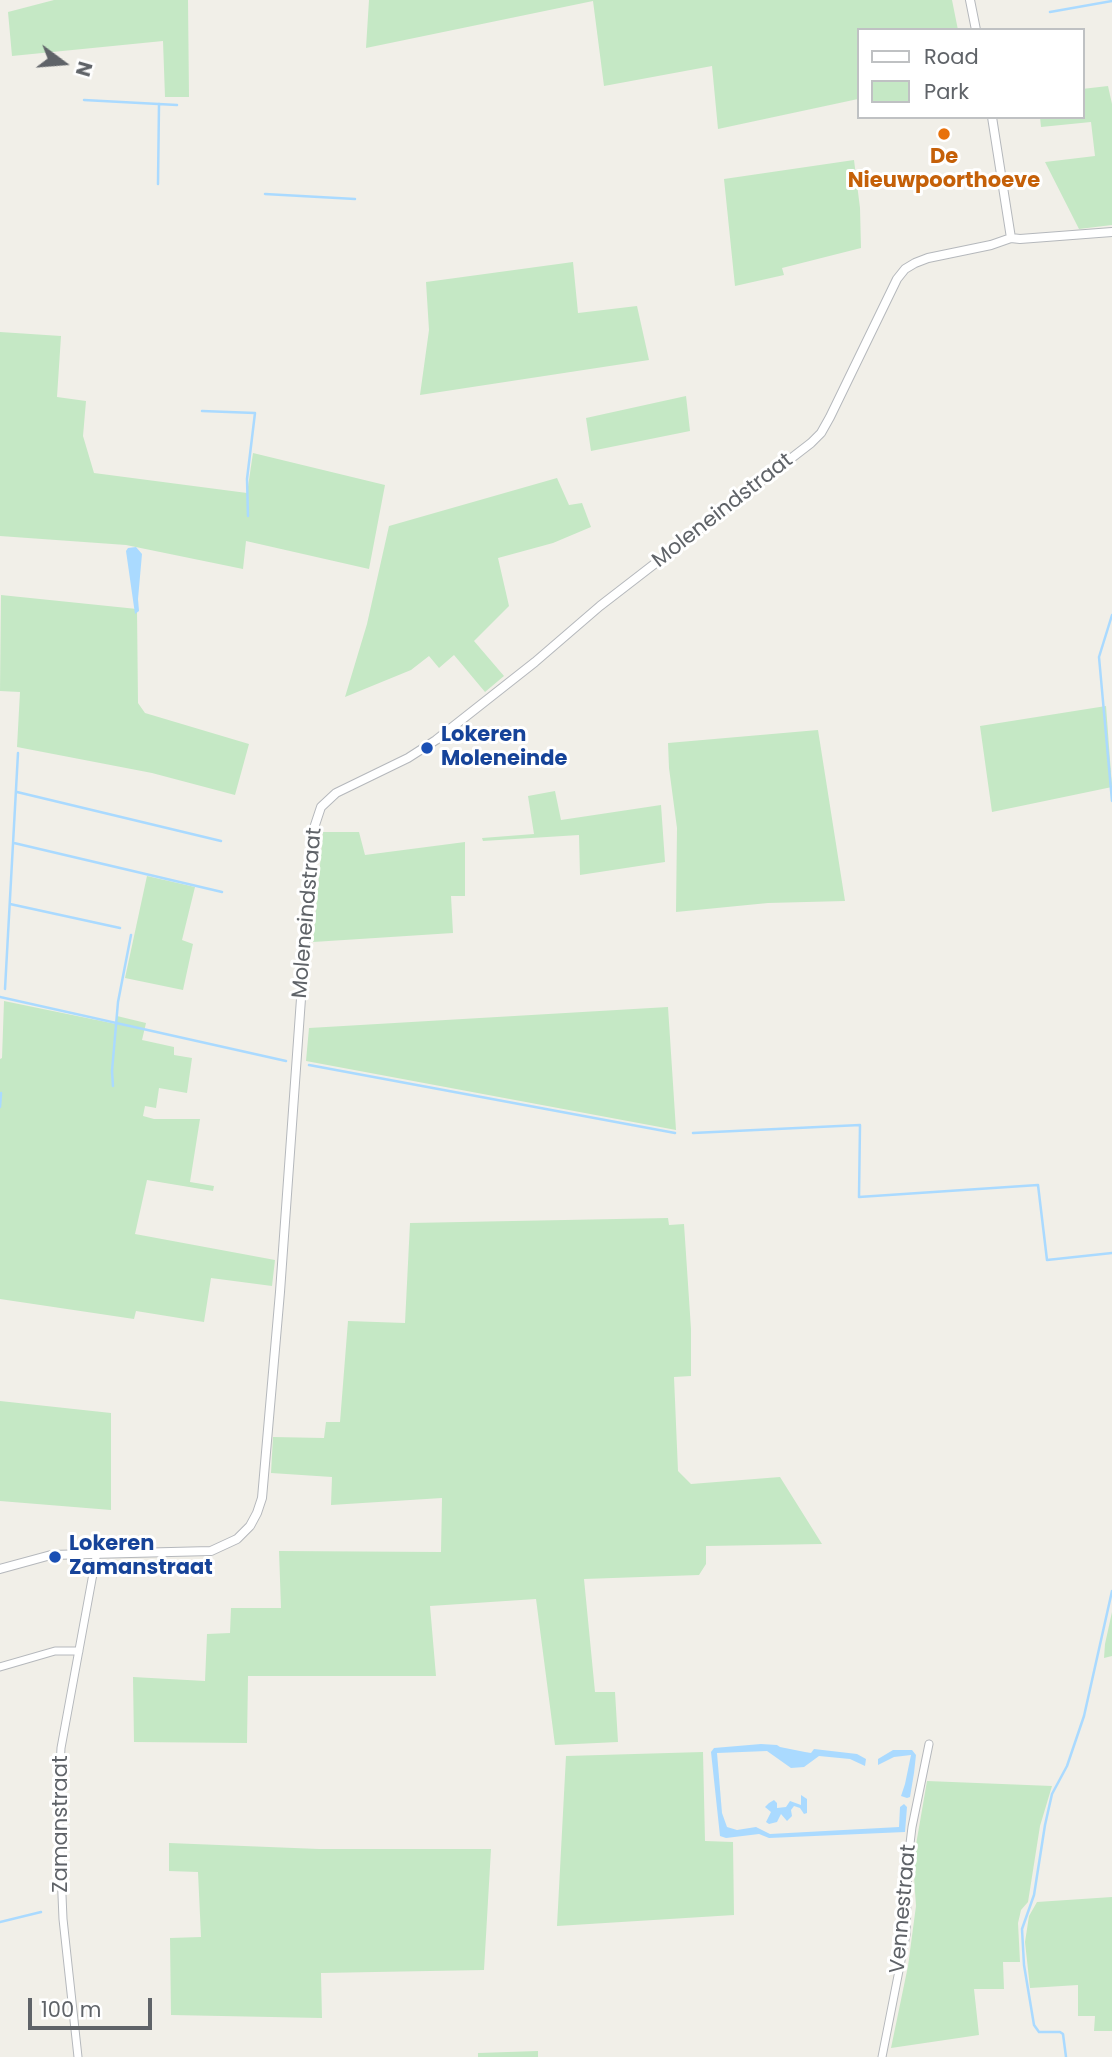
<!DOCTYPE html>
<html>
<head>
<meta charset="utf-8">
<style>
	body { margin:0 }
	#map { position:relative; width:1112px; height:2057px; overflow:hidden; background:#f1efe8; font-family:Poppins,sans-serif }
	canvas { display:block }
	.legend { position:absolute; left:857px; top:28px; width:228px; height:91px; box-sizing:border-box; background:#fff; border:2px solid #bfc1c3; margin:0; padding:9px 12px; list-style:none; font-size:21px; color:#5f6368 }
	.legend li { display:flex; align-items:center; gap:14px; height:35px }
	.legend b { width:35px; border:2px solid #bfc1c3 }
	.north { position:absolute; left:28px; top:28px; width:70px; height:70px; -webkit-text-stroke:5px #fff; paint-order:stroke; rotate:106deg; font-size:19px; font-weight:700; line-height:28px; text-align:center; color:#5f6368 }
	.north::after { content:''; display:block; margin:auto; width:24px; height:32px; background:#5f6368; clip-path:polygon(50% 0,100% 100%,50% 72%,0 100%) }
	.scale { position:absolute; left:28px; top:1998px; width:124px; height:32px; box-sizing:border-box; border:4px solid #5f6368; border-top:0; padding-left:9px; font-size:21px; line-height:24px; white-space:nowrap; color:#5f6368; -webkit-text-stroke:5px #fff; paint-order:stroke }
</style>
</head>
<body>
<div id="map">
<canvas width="1112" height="2057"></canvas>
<ul class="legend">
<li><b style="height:9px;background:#fff"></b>Road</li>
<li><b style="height:19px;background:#c5e8c5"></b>Park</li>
</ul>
<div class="north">N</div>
<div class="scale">100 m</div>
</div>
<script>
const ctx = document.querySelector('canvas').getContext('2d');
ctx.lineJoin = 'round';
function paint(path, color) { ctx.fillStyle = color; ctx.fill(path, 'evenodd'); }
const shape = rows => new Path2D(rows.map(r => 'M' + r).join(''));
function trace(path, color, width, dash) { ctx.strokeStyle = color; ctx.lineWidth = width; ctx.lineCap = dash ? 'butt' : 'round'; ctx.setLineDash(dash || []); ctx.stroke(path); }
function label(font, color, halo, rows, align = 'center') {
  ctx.font = font + ' Poppins,sans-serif'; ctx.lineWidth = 6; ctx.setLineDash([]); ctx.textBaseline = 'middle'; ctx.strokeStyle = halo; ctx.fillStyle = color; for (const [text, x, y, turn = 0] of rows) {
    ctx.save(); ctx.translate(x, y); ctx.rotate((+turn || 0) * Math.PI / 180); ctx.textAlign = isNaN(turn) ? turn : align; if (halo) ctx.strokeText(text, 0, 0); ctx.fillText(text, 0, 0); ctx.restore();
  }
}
paint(shape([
	[54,0,188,0,189,97,165,97,163,41,12,56,8,12],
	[369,0,952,0,958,30,858,30,858,99,718,129,712,66,604,86,593,1,366,48],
	[1108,86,1112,104,1112,225,1079,229,1045,162,1095,156,1091,122,1041,127,1040,117,1082,117,1082,89],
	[854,160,860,208,861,248,782,268,784,275,735,286,724,179],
	[573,262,578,313,637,306,649,360,420,395,429,330,426,282],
	[0,332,61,336,57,397,86,401,83,436,94,473,247,493,253,453,385,485,369,569,246,541,243,569,126,545,0,536],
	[686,396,690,431,591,451,586,418],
	[557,478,569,505,582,503,591,527,553,543,498,558,509,606,474,641,504,676,485,692,454,655,439,668,429,656,411,670,345,697,367,624,389,526],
	[1,595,137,609,138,703,145,713,249,744,235,795,152,773,17,747,20,692,0,691],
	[1106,706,1112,787,992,812,980,726],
	[818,730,845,901,768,903,676,912,677,828,669,768,668,743],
	[555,791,561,820,661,805,665,862,580,875,579,835,483,841,482,838,534,834,528,796],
	[323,832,359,832,365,855,465,842,465,896,451,896,453,933,313,942],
	[147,876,195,887,182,940,193,944,183,990,125,978],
	[4,1001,116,1024,117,1016,146,1023,142,1040,174,1047,174,1055,192,1058,187,1093,159,1088,156,1108,145,1106,143,1116,154,1119,200,1119,190,1182,214,1186,213,1191,147,1180,135,1234,275,1260,272,1286,211,1278,204,1322,136,1311,134,1319,0,1299,0,1059,2,1058],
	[668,1007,676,1130,306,1061,309,1028],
	[668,1218,669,1225,684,1224,691,1329,691,1376,674,1377,678,1471,691,1484,780,1477,822,1544,706,1546,706,1564,699,1575,584,1579,595,1692,615,1692,618,1742,555,1745,536,1599,430,1606,436,1676,248,1676,247,1743,134,1742,133,1677,205,1681,207,1634,230,1633,231,1608,281,1608,279,1551,441,1552,442,1498,331,1505,332,1477,271,1473,273,1437,324,1438,326,1422,340,1422,348,1321,405,1323,410,1223],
	[0,1401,111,1413,111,1510,0,1501],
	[1112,1612,1112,1656,1104,1658,1105,1644],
	[703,1752,705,1841,733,1842,734,1915,557,1926,566,1756],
	[927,1781,1052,1786,1040,1826,1028,1902,1021,1910,1018,1923,1020,1962,1003,1962,1004,1989,974,1989,979,2035,891,2048,908,1966,916,1906,913,1862],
	[169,1843,319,1849,491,1849,484,1970,321,1973,322,2018,171,2015,170,1938,201,1937,198,1872,169,1871],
	[1112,1897,1112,2031,1094,2031,1095,2016,1078,2016,1078,1985,1030,1988,1025,1942,1029,1916,1037,1902],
	[538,2051,538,2057,478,2057,478,2053]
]), '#c5e8c5');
paint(shape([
	[136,547,142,554,138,599,139,611,135,614,126,551,128,548],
	[761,1744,777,1745,780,1747,805,1752,811,1753,814,1749,857,1754,866,1759,865,1766,850,1759,819,1756,804,1767,791,1768,767,1751,717,1753,722,1813,727,1827,737,1830,756,1827,770,1834,899,1827,900,1807,904,1804,907,1807,905,1832,769,1838,759,1834,726,1838,720,1836,711,1752,714,1748],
	[893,1750,912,1750,916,1755,914,1773,910,1797,907,1798,901,1796,905,1784,911,1755,894,1757,878,1765,878,1759],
	[801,1795,807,1799,807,1813,804,1814,800,1808,794,1806,791,1810,792,1816,787,1821,781,1814,777,1822,769,1824,766,1822,771,1812,765,1807,769,1803,774,1800,777,1803,777,1808,786,1807,790,1801,801,1805]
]), '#aadaff');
trace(shape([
	[1050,12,1112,1],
	[84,100,177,105],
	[158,184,159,104],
	[265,194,355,199],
	[202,411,255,413,247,479,248,516],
	[1112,615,1099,657,1112,801],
	[17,792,221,841],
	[14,843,222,892],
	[10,904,120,928],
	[5,989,18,753],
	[0,997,286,1061],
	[309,1065,675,1133],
	[113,1086,112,1071,118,1002,131,935],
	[0,1107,1,1093],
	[693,1133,860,1125,859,1197,1038,1185,1047,1260,1112,1253],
	[0,1922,41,1912],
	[1066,2057,1063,2034,1060,2032,1039,2032,1034,2025,1024,1965,1022,1929,1034,1895,1045,1825,1052,1794,1067,1766,1084,1716,1112,1591]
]), '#aadaff', 2.5);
const minor = shape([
	[0,1667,55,1651,79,1651],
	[78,2057,63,1919,58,1800,61,1748,97,1552],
	[882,2057,906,1935,908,1860,912,1827,929,1744]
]);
const tertiary = shape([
	[970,0,976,30],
	[992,117,1011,238],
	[1011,238,1020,239,1112,232],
	[0,1569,51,1555,211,1551,237,1539,250,1526,257,1513,262,1498,280,1292,312,845,314,828,321,807,336,793,408,758,436,740,535,662,600,606,811,443,821,433,830,417,897,279,905,269,915,263,928,258,991,245,1011,238]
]);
trace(minor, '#b5b8bc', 9);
trace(tertiary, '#b5b8bc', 10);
trace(minor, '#fff', 7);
trace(tertiary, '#fff', 8);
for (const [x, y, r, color] of [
	[944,134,7,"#e8710a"],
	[427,748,7,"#1a4fb4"],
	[55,1557,7,"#1a4fb4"]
]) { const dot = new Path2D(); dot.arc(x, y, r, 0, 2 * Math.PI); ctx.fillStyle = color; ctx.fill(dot); trace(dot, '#fff', 2.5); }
label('bold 21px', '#c56008', '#fff', [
	["De",944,158],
	["Nieuwpoorthoeve",944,182]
]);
label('21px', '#5f6368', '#fff', [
	["Moleneindstraat",723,511,-38],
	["Moleneindstraat",308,913,-85],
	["Zamanstraat",62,1824,-90],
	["Vennestraat",904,1909,-85]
]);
label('bold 21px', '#164399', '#fff', [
	["Lokeren",441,736],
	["Moleneinde",441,760],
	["Lokeren",69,1545],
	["Zamanstraat",69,1569]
], 'left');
</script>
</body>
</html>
